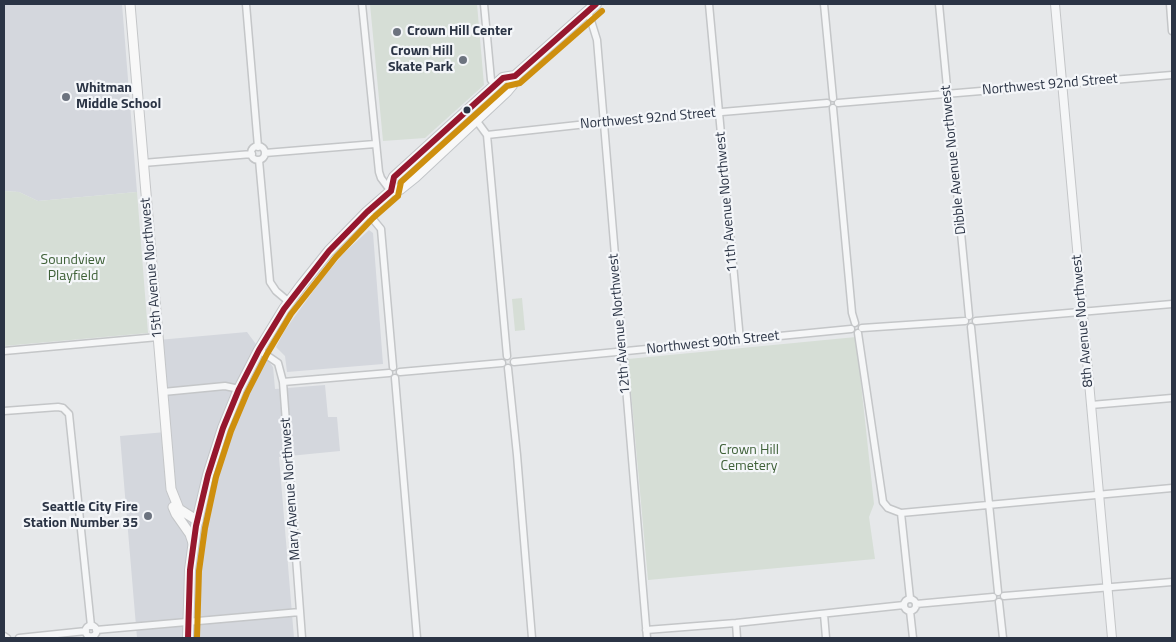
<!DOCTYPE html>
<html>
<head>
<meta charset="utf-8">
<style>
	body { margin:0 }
	#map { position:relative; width:1176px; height:642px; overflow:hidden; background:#e6e8ea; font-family:"Titillium Web",sans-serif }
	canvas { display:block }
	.frame { position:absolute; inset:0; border:5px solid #2b3445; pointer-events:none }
</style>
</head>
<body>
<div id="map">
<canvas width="1176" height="642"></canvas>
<div class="frame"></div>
</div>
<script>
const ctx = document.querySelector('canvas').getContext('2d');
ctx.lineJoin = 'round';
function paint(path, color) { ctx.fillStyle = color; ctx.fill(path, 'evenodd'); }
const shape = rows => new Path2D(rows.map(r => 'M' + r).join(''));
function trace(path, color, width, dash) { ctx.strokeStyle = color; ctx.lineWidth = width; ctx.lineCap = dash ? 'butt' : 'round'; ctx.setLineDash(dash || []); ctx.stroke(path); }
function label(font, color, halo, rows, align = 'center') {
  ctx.font = font + ' "Titillium Web",sans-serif'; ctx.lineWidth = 4.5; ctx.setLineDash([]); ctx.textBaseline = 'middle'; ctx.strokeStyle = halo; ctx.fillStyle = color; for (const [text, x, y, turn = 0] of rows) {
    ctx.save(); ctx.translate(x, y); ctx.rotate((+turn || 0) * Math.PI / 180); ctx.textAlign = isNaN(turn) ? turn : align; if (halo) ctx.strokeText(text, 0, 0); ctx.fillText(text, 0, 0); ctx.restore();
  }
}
paint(shape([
	[4,4,122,4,137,192,38,201,19,192,4,191],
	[369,230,373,233,383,364,287,372,285,356,276,347,285,330,322,279,344,253],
	[247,332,273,367,275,389,325,385,328,417,337,417,340,451,279,457,294,638,137,638,120,436,166,432,158,340]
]), '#d4d7dd');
paint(shape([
	[370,4,477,4,484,85,425,138,383,141],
	[4,191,19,192,38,201,137,192,148,333,4,346],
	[522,298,525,330,515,331,512,299],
	[856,337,874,504,869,517,875,559,648,580,628,359]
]), '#d6ded6');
const minor = shape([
	[246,4,258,147],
	[362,4,379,172,381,178,390,190],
	[484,4,491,80,495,85],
	[709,4,740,340],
	[824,4,833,98],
	[939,4,969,316],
	[1170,4,1172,31],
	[588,11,597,40,647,638],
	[838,103,1172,75],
	[833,108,852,313,855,323],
	[476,120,487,135],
	[487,135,605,122,827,103],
	[487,135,507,356],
	'251 153a7 7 0 1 1 14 0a7 7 0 1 1-14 0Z',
	[265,153,375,144],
	[259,160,270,282,276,291,289,302],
	[143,163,252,154],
	[367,212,381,229,393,367],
	[976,321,1172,304],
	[971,327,998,592],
	[862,328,965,321],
	[858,333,883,502,888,508,901,513,910,598],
	[259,350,278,363,283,382,302,638],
	[4,351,158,337],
	[514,362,851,329],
	[508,368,517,455,532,638],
	[400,372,502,363],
	[395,378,417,638],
	[283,382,389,373],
	[163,392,225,386,239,389],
	[1091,405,1172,398],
	[4,411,58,407,63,408,69,414,91,626],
	[901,513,1172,488],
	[1004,596,1172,582],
	'904 605a6 6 0 1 1 12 0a6 6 0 1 1-12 0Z',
	[999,602,1003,638],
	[916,604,993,597],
	[910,611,913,638],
	[824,614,826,638],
	[736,623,737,638],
	'85.5 631a5.5 5.5 0 1 1 11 0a5.5 5.5 0 1 1-11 0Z',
	[96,630,300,612],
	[646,630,736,623,904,605],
	[4,636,7,638],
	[19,638,86,631]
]);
const tertiary = shape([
	[1055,4,1112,638]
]);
const secondary = shape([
	[130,4,171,489,179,509,198,521],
	[173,507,176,514,190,534,193,543]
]);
const primary = shape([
	[391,191,392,181,394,177,503,78,515,76],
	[188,638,190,570,196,526,208,475,223,428,239,389,259,350,284,309,301,286,329,251,367,212,391,191,400,189,415,177,507,91,512,85,515,76,596,4]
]);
trace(minor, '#c4c6c8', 9);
trace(tertiary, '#c4c6c8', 10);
trace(secondary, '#c4c6c8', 11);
trace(primary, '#c2c5c8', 12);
trace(minor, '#f5f6f7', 6);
trace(tertiary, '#f5f6f7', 8);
trace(secondary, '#f8f8f8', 9);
trace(primary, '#f8f8f8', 10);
trace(shape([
	[188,638,190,570,196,526,208,475,223,428,239,389,259,350,284,309,329,251,367,212,391,191,394,177,503,78,515,76,596,4]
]), '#96172e', 6);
trace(shape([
	[197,638,199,571,205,528,216,477,231,431,247,393,267,354,291,314,336,257,373,218,398,196,401,182,507,86,520,83,602,11]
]), '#ce8f0e', 6);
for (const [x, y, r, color] of [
	[397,32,5,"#6c737f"],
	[463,60,5,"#6c737f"],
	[66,97,5,"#6c737f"],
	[467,110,4.5,"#2b3445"],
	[148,516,5,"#6c737f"]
]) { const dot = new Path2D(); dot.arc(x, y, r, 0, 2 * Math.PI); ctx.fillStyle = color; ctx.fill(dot); trace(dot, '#f4f6f9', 2); }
label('bold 14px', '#2b3445', '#f4f6f9', [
	["Crown Hill Center",407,32],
	["Crown Hill",453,52,"right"],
	["Skate Park",453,68,"right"],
	["Whitman",76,89],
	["Middle School",76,105],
	["Seattle City Fire",138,508,"right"],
	["Station Number 35",138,524,"right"]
], 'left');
label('14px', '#2b3445', '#f4f6f9', [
	["Northwest 92nd Street",1050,85,-5],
	["Northwest 92nd Street",648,119,-5],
	["Dibble Avenue Northwest",954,160,-96],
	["11th Avenue Northwest",727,202,-95],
	["15th Avenue Northwest",152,268,-95],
	["8th Avenue Northwest",1083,321,-95],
	["12th Avenue Northwest",620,324,-95],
	["Northwest 90th Street",713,343,-6],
	["Mary Avenue Northwest",291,489,-94]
]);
label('14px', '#3f6138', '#f4f6f9', [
	["Soundview",73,261],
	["Playfield",73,277],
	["Crown Hill",749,451],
	["Cemetery",749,467]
]);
</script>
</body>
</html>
